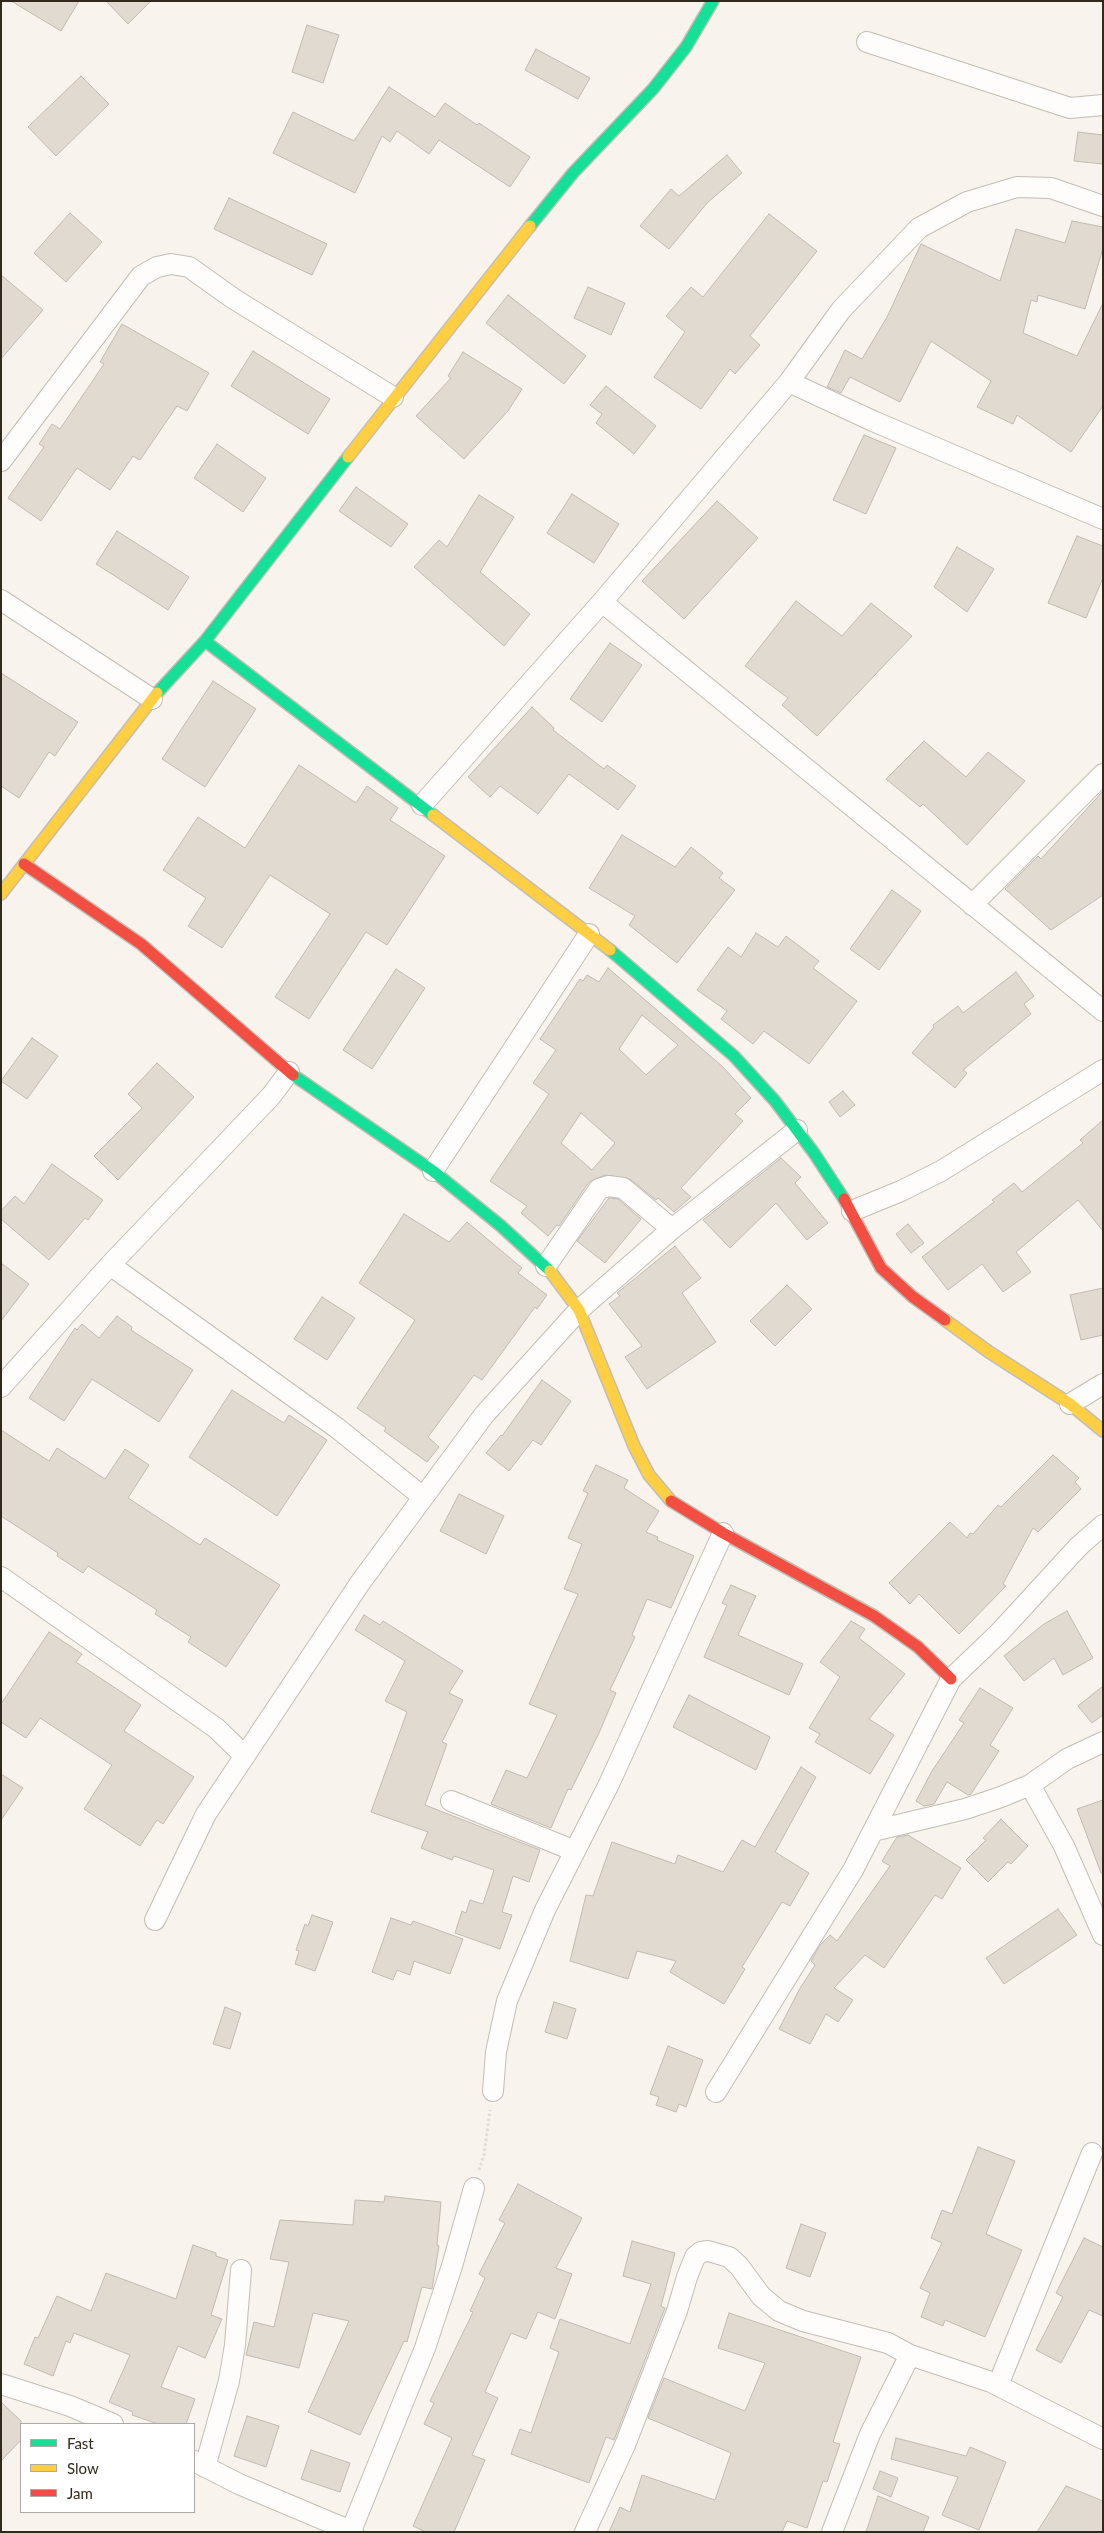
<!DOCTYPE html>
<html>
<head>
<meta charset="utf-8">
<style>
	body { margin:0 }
	#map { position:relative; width:1104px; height:2533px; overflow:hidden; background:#f8f3ec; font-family:Lato,sans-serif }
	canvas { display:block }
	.frame { position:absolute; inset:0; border:2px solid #32291d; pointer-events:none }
	.legend { position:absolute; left:20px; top:2423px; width:175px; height:90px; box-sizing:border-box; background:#fff; border:1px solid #ada9a5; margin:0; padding:6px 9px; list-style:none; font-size:15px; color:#32291d }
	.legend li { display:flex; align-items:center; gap:10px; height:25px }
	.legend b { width:25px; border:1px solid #ada9a5 }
</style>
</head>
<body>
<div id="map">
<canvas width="1104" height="2533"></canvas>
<div class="frame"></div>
<ul class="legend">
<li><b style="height:6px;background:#16e098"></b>Fast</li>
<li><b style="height:6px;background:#ffcf43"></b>Slow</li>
<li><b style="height:6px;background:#f24e42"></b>Jam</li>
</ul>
</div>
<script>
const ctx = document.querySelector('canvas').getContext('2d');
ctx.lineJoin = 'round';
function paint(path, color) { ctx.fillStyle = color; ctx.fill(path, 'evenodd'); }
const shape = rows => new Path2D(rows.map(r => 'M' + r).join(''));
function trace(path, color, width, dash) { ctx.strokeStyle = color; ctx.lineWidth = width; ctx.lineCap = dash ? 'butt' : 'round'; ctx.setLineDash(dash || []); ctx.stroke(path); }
const building = shape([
	[11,1,79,1,61,31,11,1],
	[106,1,151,1,128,24,106,1],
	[307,25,339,35,323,83,292,72,307,25],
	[536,49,590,78,578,99,525,70,536,49],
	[81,76,109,104,56,156,28,127,81,76],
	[389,87,435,117,445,103,477,125,479,123,530,157,510,187,439,140,429,154,397,131,390,142,382,136,355,193,273,153,293,112,354,141,389,87],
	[1078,132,1103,135,1103,164,1074,161,1078,132],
	[727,155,742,173,708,202,669,249,640,226,671,189,679,196,727,155],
	[229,198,327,244,312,275,214,229,229,198],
	[70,213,102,242,66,282,34,253,70,213],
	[769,214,817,251,750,336,760,345,735,374,730,369,701,409,654,377,685,332,666,316,691,287,703,297,769,214],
	[1072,221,1103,227,1103,248,1085,309,1038,295,1037,302,1031,300,1023,333,1077,356,1103,303,1103,406,1071,452,1017,415,1013,424,977,407,991,381,931,341,900,402,850,377,841,393,827,387,845,350,862,359,887,317,921,244,1000,281,1016,229,1065,243,1072,221],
	[1,275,43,310,1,359,1,275],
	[588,287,625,303,611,335,574,318,588,287],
	[508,295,586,356,564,384,486,323,508,295],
	[122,324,209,373,187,411,177,406,140,460,133,456,110,490,77,468,41,521,8,498,44,447,39,444,52,424,60,429,104,364,100,362,122,324],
	[253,351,330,399,308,434,231,386,253,351],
	[463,352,522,389,508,411,464,459,416,416,451,378,448,376,463,352],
	[606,386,656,426,634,454,596,423,602,414,590,405,606,386],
	[864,435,896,448,866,514,833,500,864,435],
	[217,444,266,478,243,512,194,478,217,444],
	[356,487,408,524,391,547,339,511,356,487],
	[572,494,619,524,594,563,547,533,572,494],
	[479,495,514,517,480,572,530,614,504,646,414,567,439,540,447,547,479,495],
	[717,501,758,538,684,619,642,581,717,501],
	[117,531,189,577,168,610,96,564,117,531],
	[1077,536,1103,546,1103,578,1086,618,1048,603,1077,536],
	[957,547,994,569,967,612,934,587,957,547],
	[796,601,842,636,871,603,912,636,817,736,782,705,788,698,745,666,796,601],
	[610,643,642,665,602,722,570,699,610,643],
	[1,673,78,722,55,756,49,752,19,798,1,786,1,673],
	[213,681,256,709,205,787,162,759,213,681],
	[532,707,554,728,553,730,604,769,607,765,636,786,618,810,569,774,538,814,500,786,490,797,468,777,532,707],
	[924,741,966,777,988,752,1025,781,967,845,923,804,920,807,886,779,924,741],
	[299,765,356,803,367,786,398,808,390,820,445,856,387,945,366,932,309,1019,275,997,330,914,270,875,222,948,188,926,206,898,163,870,198,817,245,848,299,765],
	[1103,791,1103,895,1051,930,1005,889,1038,856,1041,859,1103,791],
	[622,835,675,867,691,847,723,873,719,878,735,890,677,963,629,925,635,916,589,888,622,835],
	[892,890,921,911,879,970,850,949,892,890],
	[756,933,778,947,786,936,819,961,813,968,857,1001,809,1064,764,1031,753,1044,721,1019,727,1011,697,990,728,947,741,957,756,933],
	[608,968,723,1067,751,1098,735,1114,743,1121,681,1188,691,1197,674,1212,658,1198,656,1200,630,1179,605,1175,589,1182,559,1226,557,1225,548,1236,521,1213,527,1206,490,1181,549,1094,533,1083,556,1050,540,1039,580,979,583,981,587,975,599,982,608,968],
	[642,1015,678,1045,646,1075,619,1049,642,1015],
	[581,1113,615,1143,592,1170,561,1143,581,1113],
	[396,969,425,988,372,1069,343,1050,396,969],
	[1016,972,1034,996,1024,1004,1031,1014,963,1070,967,1073,955,1088,912,1053,934,1027,933,1025,958,1006,963,1013,1016,972],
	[32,1038,58,1056,27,1099,1,1081,32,1038],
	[157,1063,194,1097,118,1180,94,1156,142,1108,128,1094,157,1063],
	[843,1091,855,1105,840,1117,829,1102,843,1091],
	[1103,1120,1103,1231,1078,1200,1016,1252,1031,1272,1003,1292,982,1264,948,1290,922,1257,994,1202,992,1200,1014,1183,1022,1192,1083,1143,1080,1140,1103,1120],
	[781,1158,801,1177,795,1183,828,1223,807,1240,776,1203,730,1248,703,1220,781,1158],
	[52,1164,103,1200,88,1220,85,1218,49,1260,1,1219,1,1211,15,1196,24,1204,52,1164],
	[609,1198,618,1199,641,1219,605,1263,577,1241,609,1198],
	[404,1214,449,1242,467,1222,522,1268,518,1273,547,1295,537,1309,535,1307,482,1380,474,1375,428,1437,439,1447,427,1462,384,1431,386,1428,357,1408,415,1320,359,1283,404,1214],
	[908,1224,924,1243,911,1253,896,1234,908,1224],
	[675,1246,701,1278,682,1293,716,1342,647,1389,625,1357,642,1346,609,1304,620,1296,617,1293,675,1246],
	[1,1263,29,1284,1,1321,1,1263],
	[787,1285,812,1309,775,1346,750,1321,787,1285],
	[1103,1288,1103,1335,1081,1340,1070,1295,1103,1288],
	[322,1297,355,1318,327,1360,294,1339,322,1297],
	[117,1316,132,1327,131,1330,193,1370,159,1422,92,1379,64,1421,29,1398,75,1328,77,1330,82,1324,99,1338,117,1316],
	[542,1380,571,1401,541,1445,533,1440,509,1471,486,1453,501,1435,502,1436,542,1380],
	[232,1390,284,1423,289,1415,327,1440,277,1516,189,1457,232,1390],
	[1,1430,49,1461,57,1448,105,1479,125,1449,149,1465,128,1498,200,1545,205,1538,280,1585,226,1667,188,1642,191,1637,155,1614,157,1610,88,1566,83,1573,57,1556,58,1553,1,1516,1,1430],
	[1053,1455,1079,1478,1075,1482,1081,1489,1038,1532,1033,1528,1003,1584,1006,1586,959,1634,919,1594,910,1604,889,1583,950,1522,967,1538,970,1533,973,1534,998,1505,1001,1507,1053,1455],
	[596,1465,628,1480,624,1488,659,1511,646,1532,658,1537,657,1540,694,1556,671,1608,647,1599,632,1635,635,1637,610,1690,616,1693,599,1733,571,1790,568,1789,551,1828,491,1804,506,1770,527,1778,557,1715,529,1704,578,1594,564,1589,582,1544,568,1538,588,1493,583,1491,596,1465],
	[459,1494,504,1516,486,1554,440,1531,459,1494],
	[731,1585,756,1596,738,1635,803,1664,789,1695,704,1657,727,1605,722,1603,731,1585],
	[1067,1611,1093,1658,1063,1675,1054,1658,1024,1681,1004,1656,1044,1624,1067,1611],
	[364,1615,380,1625,383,1621,463,1671,449,1693,463,1700,442,1742,447,1744,425,1805,540,1850,529,1882,513,1876,502,1912,512,1915,500,1949,455,1933,462,1911,466,1913,470,1900,483,1904,494,1870,454,1856,452,1860,421,1848,428,1832,371,1812,407,1712,385,1701,405,1661,355,1630,364,1615],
	[851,1621,865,1629,859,1638,905,1674,869,1719,894,1735,870,1774,815,1742,820,1734,809,1728,840,1677,820,1662,851,1621],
	[49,1632,82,1654,76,1662,141,1705,124,1731,194,1777,163,1824,157,1820,140,1846,84,1809,112,1765,40,1718,26,1738,1,1722,1,1704,49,1632],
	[1103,1686,1103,1715,1092,1723,1078,1706,1103,1686],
	[980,1688,1013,1708,990,1745,999,1751,971,1794,968,1795,947,1782,934,1804,924,1806,916,1801,932,1771,964,1723,959,1720,980,1688],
	[689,1695,770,1737,756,1770,673,1727,689,1695],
	[801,1767,816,1777,775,1852,809,1873,790,1906,782,1902,742,1967,745,1969,724,2004,670,1972,676,1961,637,1951,628,1979,570,1961,586,1895,593,1896,612,1842,675,1864,678,1855,723,1872,742,1840,755,1847,801,1767],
	[1,1774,23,1788,1,1820,1,1774],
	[1103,1800,1103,1873,1101,1873,1077,1809,1103,1800],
	[1001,1819,1028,1846,1011,1864,1008,1862,988,1882,966,1860,986,1840,983,1838,1001,1819],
	[908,1835,961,1868,942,1899,935,1895,884,1968,865,1955,834,1988,853,2000,838,2022,826,2014,810,2044,779,2029,799,1990,815,1965,811,1961,820,1945,830,1935,837,1941,890,1866,882,1861,897,1837,908,1835],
	[1058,1909,1077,1935,1004,1984,986,1958,1058,1909],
	[312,1915,333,1922,315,1971,295,1964,299,1951,296,1950,305,1924,308,1926,312,1915],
	[391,1918,411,1925,413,1921,463,1939,450,1974,414,1961,410,1975,397,1970,393,1980,372,1972,391,1918],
	[554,2002,576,2009,567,2039,545,2032,554,2002],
	[225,2007,241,2013,230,2049,213,2044,225,2007],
	[668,2046,703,2060,686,2107,679,2104,676,2112,656,2105,659,2097,650,2094,668,2046],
	[978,2147,1015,2161,986,2234,1022,2250,985,2337,945,2320,943,2326,921,2317,930,2293,920,2288,942,2243,931,2238,942,2210,952,2214,978,2147],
	[518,2184,582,2218,556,2268,572,2274,555,2319,538,2312,526,2339,511,2333,485,2392,498,2398,472,2455,485,2460,454,2532,426,2532,413,2526,452,2438,424,2424,434,2403,430,2401,473,2312,470,2311,485,2278,479,2274,505,2223,499,2220,518,2184],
	[385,2196,441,2202,437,2245,439,2246,432,2289,422,2287,407,2342,404,2341,360,2435,308,2412,349,2321,313,2313,299,2368,246,2355,254,2322,274,2327,289,2262,270,2259,280,2220,353,2225,355,2200,384,2202,385,2196],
	[801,2224,826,2233,810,2277,786,2268,801,2224],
	[1084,2238,1103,2247,1103,2316,1089,2310,1061,2363,1036,2350,1063,2297,1056,2293,1084,2238],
	[632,2241,675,2253,661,2306,665,2308,614,2440,606,2437,589,2483,511,2454,520,2429,531,2433,559,2352,550,2348,560,2319,630,2344,651,2284,623,2276,632,2241],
	[193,2245,216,2253,216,2256,228,2260,211,2315,222,2319,205,2358,178,2346,161,2387,195,2399,186,2424,158,2424,132,2415,133,2412,109,2402,130,2355,74,2333,70,2343,66,2341,53,2376,24,2364,35,2337,38,2338,57,2296,91,2311,106,2273,176,2299,193,2245],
	[729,2313,861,2357,833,2442,840,2444,827,2482,823,2481,807,2528,787,2521,782,2532,609,2532,620,2507,630,2512,642,2475,715,2500,731,2453,648,2418,664,2378,745,2411,765,2363,718,2348,729,2313],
	[1,2402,21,2421,21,2440,1,2461,1,2402],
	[247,2416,279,2426,266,2467,234,2456,247,2416],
	[896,2438,966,2456,970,2447,1006,2462,979,2530,942,2515,958,2477,891,2459,896,2438],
	[311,2450,350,2463,340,2492,301,2479,311,2450],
	[880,2471,898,2478,891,2497,873,2489,880,2471],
	[1066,2486,1103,2501,1103,2532,1037,2532,1066,2486],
	[878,2496,929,2517,923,2532,866,2532,878,2496]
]);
paint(building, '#e0dad1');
trace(building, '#c0bab2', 1);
const street = shape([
	[867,42,1070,108,1103,105],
	[789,382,841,310,919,228,967,202,1017,187,1051,188,1103,206],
	[1,461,141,276,157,267,171,264,189,267,234,299,393,397],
	[1,600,152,699],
	[602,602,1103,1011],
	[422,805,602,602,789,382,873,421,1103,519],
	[972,905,1103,774],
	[433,1171,589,934],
	[852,1211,901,1191,941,1171,1103,1070],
	[110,1265,337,1428,423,1497],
	[546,1266,599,1189,608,1186,623,1188,672,1229],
	[1,1387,110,1265,271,1096,289,1072],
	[1070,1404,1103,1384],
	[1,1577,216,1728,245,1756],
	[1030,1785,1064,1846,1103,1935],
	[451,1801,575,1851],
	[873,1831,965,1809,1001,1797,1030,1785,1067,1759,1103,1742],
	[155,1920,206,1814,360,1583,484,1415,579,1310,672,1229,797,1130],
	[493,2091,496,2052,507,2001,545,1910,609,1784,723,1533],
	[716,2092,853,1870,951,1679,999,1633,1079,1546,1103,1525],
	[1,2384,70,2406,113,2424],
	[998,2385,1092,2153],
	[194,2461,239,2484,353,2532],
	[205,2467,229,2381,235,2345,241,2270],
	[351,2531,425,2348,452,2266,474,2188],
	[585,2532,625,2445,677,2311,687,2277,695,2257,701,2252,708,2251,729,2257,739,2266,761,2296,779,2311,803,2321,888,2343,910,2355,991,2382,1103,2439],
	[832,2532,870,2434,910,2355]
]);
const fast = shape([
	[530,226,573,173,653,89,686,47,713,1],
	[205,641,433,815],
	[157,693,205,641,348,457],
	[610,950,734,1056,775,1101,814,1153,844,1199],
	[293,1075,433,1171,501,1226,550,1271]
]);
const slow = shape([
	[348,457,530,226],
	[433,815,610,950],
	[1,894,157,693],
	[550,1271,579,1310,634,1446,649,1475,671,1501],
	[945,1320,989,1352,1070,1404,1103,1431]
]);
const jam = shape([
	[24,864,141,944,293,1075],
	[844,1199,881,1268,913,1297,945,1320],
	[671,1501,723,1533,874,1616,918,1647,951,1679]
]);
trace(street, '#c3bdb4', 22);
trace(fast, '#c3bdb4', 14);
trace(slow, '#c3bdb4', 14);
trace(jam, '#c3bdb4', 14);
trace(shape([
	[479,2170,484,2155,490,2110]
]), '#deddda', 3, [2.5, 2.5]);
trace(street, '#fefdfc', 20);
trace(fast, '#16e098', 11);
trace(slow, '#ffcf43', 11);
trace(jam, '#f24e42', 11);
</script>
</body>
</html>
